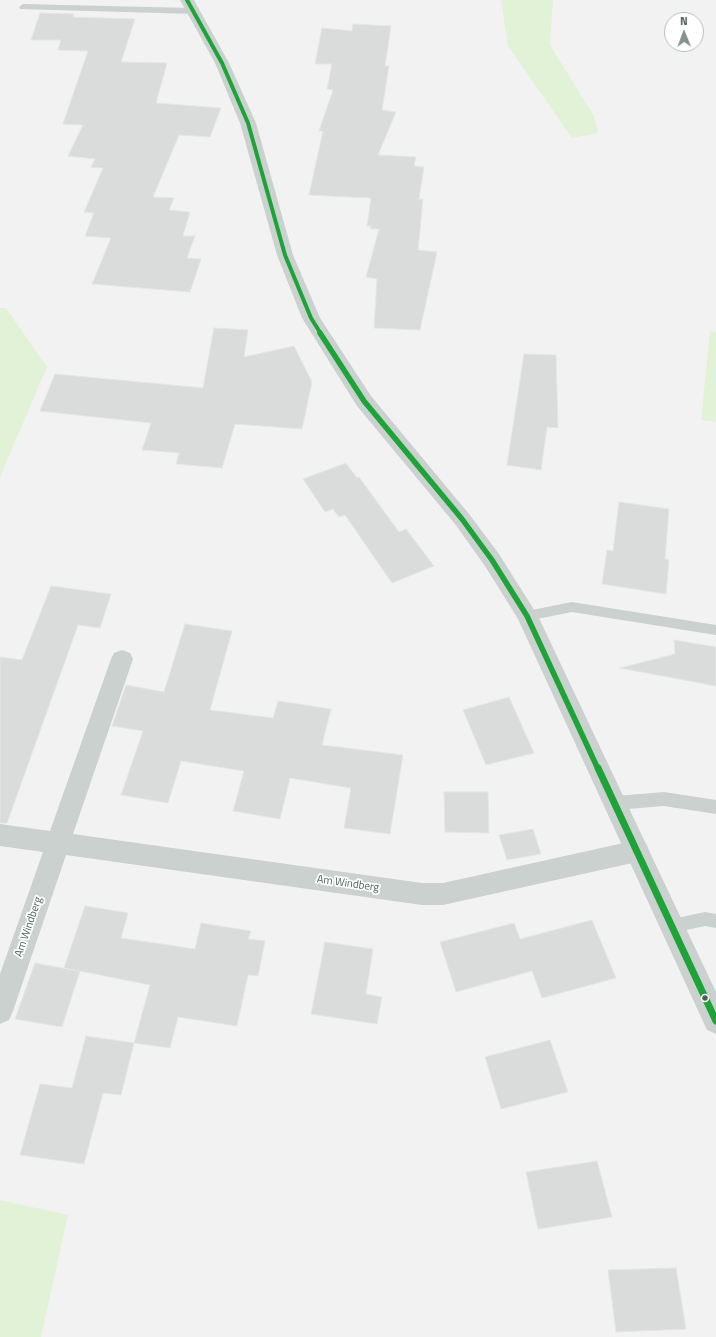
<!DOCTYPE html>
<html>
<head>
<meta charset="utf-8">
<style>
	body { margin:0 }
	#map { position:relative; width:716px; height:1337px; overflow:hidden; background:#f2f2f2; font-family:"Titillium Web",sans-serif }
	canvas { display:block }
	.north { position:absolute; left:664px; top:12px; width:40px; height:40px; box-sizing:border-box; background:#fff; border:1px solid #b6bfbc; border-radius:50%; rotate:359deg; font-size:11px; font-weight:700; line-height:16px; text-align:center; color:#486058 }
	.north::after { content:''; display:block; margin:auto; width:14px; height:18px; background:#84938e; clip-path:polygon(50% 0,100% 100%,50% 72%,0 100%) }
</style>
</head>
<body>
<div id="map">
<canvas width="716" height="1337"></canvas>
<div class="north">N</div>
</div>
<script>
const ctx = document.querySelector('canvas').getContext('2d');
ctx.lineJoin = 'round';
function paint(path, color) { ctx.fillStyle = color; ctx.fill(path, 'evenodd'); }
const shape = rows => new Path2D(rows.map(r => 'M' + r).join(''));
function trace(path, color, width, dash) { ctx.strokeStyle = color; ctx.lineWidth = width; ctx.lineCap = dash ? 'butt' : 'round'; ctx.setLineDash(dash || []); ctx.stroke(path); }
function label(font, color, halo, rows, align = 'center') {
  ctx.font = font + ' "Titillium Web",sans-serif'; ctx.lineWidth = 3.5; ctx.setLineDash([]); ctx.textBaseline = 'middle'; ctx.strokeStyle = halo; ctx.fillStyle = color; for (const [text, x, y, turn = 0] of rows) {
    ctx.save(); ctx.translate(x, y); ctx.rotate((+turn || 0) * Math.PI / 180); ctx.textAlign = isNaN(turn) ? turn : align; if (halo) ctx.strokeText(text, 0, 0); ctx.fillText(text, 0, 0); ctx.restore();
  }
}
paint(shape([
	[501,0,553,0,550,45,594,116,598,133,572,138,508,46],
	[0,308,6,308,47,367,0,477],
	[710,331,716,332,716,422,701,420],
	[0,1200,68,1215,41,1337,0,1337]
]), '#e1f2d6');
const building = shape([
	[40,13,74,14,73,17,135,19,121,62,167,63,156,103,221,108,210,137,179,135,153,197,174,198,169,210,190,212,183,236,195,236,187,258,201,259,190,292,92,284,111,238,85,236,94,213,84,212,103,168,91,167,95,159,68,156,83,125,63,124,88,51,58,50,61,40,31,40,40,13],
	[353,24,391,26,385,66,389,66,382,110,396,112,378,155,416,157,414,166,424,167,419,199,423,199,418,250,437,252,420,330,374,328,377,279,366,277,379,229,370,229,371,226,367,226,371,198,309,195,323,131,319,131,333,90,327,89,332,64,315,64,322,28,352,31,353,24],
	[214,328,248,330,244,357,294,346,312,382,302,429,235,424,222,468,176,464,179,453,142,450,151,423,40,411,55,374,203,388,214,328],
	[524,354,556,355,558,428,547,427,541,470,507,465,524,354],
	[346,463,357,478,359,477,399,532,406,529,434,566,392,583,345,515,339,517,333,509,325,512,303,479,346,463],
	[619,502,669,509,665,559,669,560,666,594,602,584,607,550,613,551,619,502],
	[51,586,111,594,100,628,78,625,7,823,0,823,0,657,22,660,51,586],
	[185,624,232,631,210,710,273,718,278,701,331,709,322,745,403,755,390,834,344,828,351,788,290,778,280,819,233,811,244,771,181,761,168,803,121,795,143,731,112,726,126,685,164,692,185,624],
	[674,640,716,647,716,686,620,668,675,654,674,640],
	[509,697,534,753,486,765,463,710,509,697],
	[444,792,488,792,489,833,445,832,444,792],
	[533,829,541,854,507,860,499,835,533,829],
	[85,906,128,913,121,938,195,949,201,923,251,931,248,939,265,941,258,976,248,975,237,1026,178,1017,170,1048,134,1043,150,985,80,971,62,1027,15,1019,35,963,79,971,64,968,85,906],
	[592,920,616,978,542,998,532,971,456,992,440,942,514,923,520,939,592,920],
	[325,942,373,949,366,994,382,997,377,1024,311,1014,325,942],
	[86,1036,134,1043,121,1095,103,1093,84,1164,20,1155,40,1084,72,1088,86,1036],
	[550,1040,568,1092,501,1109,485,1057,550,1040],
	[597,1161,612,1217,538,1229,526,1172,597,1161],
	[676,1268,686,1329,616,1332,608,1270,676,1268]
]);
paint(building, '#dadbdb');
trace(building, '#e4e5e5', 1);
paint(shape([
	[23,4,193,8,197,11,193,14,20,9,19,7,23,4],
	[572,602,716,625,716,635,572,612,527,621,522,620,520,616,522,612,572,602],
	[664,792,716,800,716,814,664,806,616,810,611,808,608,803,611,798,616,796,664,792],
	[705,912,716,914,716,928,705,926,672,933,666,931,664,926,666,921,672,919,705,912]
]), '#cbd1cf');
paint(shape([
	[122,650,130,653,133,659,73,834,422,883,443,883,637,840,646,843,649,851,646,859,637,862,443,905,422,905,66,855,13,1011,9,1020,0,1024,0,974,43,852,0,846,0,824,50,831,111,659,114,653,122,650]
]), '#cbd1cf');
paint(shape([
	[180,0,194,0,229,63,256,123,293,255,320,318,371,396,469,514,499,554,538,616,716,992,716,1034,707,1030,518,619,485,566,455,524,357,406,302,318,277,255,240,123,215,63,180,0]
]), '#cbd1cf');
trace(shape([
	[187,0,222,63,248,123,285,255,311,318,321,334]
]), '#1ea339', 4);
trace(shape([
	[320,333,364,401,462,519,492,560,527,616,598,769]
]), '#1ea339', 5.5);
trace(shape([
	[598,768,716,1021]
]), '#1ea339', 7);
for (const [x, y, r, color] of [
	[705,998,3.5,"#486058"]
]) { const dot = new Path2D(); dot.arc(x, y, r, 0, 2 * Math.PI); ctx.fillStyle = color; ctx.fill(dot); trace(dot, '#fff', 1.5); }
label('11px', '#486058', '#fff', [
	["Am Windberg",348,884,8],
	["Am Windberg",29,927,-71]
]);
</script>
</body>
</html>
